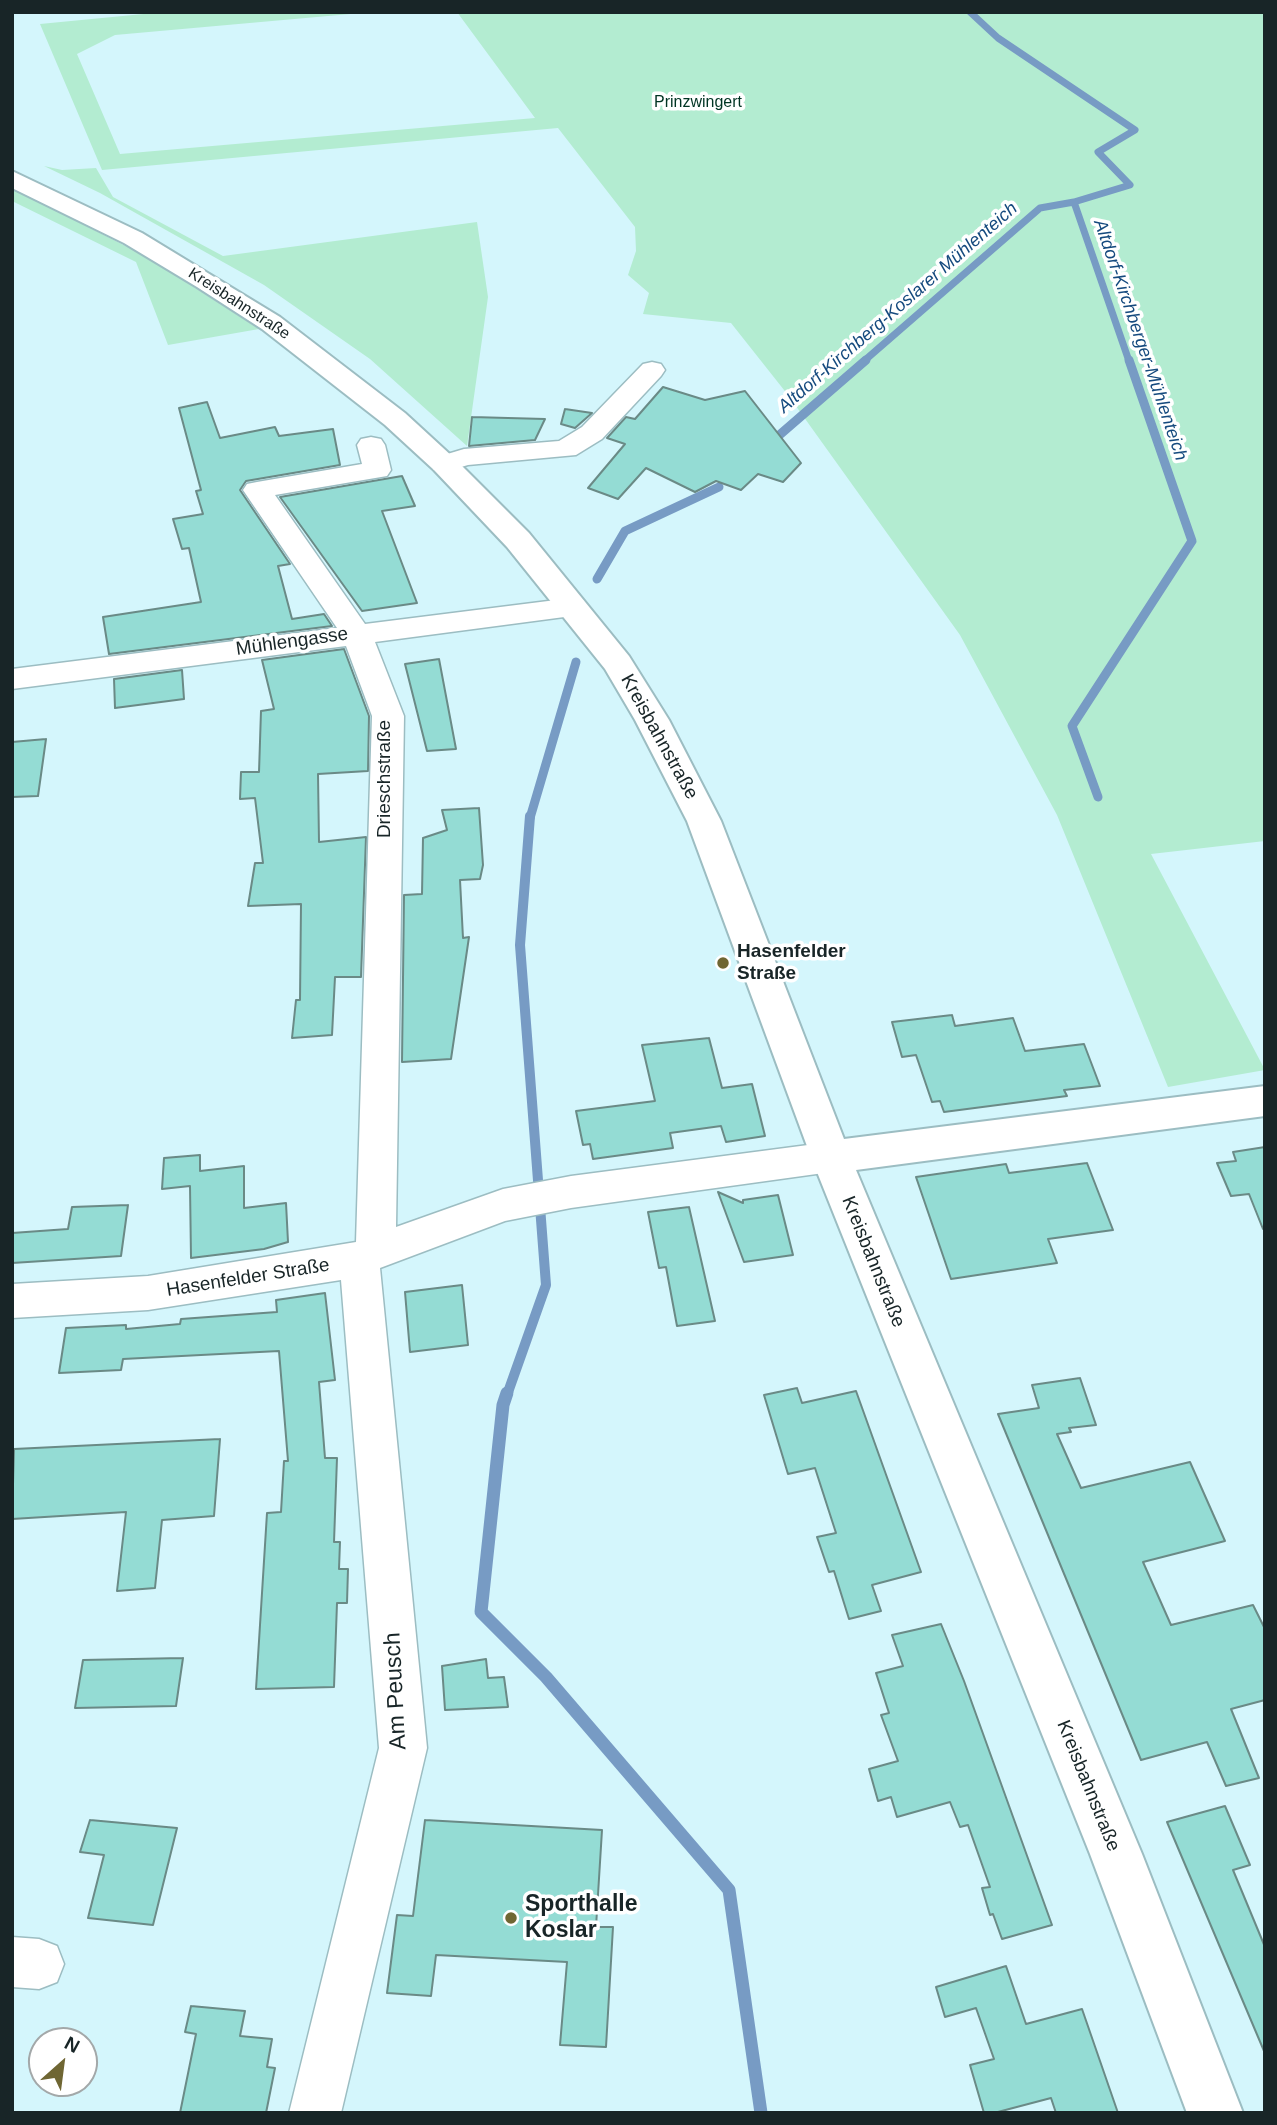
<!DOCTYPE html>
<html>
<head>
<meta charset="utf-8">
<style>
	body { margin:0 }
	#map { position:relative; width:1277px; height:2125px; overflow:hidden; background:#d4f6fc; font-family:Helvetica,sans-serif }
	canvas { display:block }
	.frame { position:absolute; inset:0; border:14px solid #182527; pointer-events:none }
	.north { position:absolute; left:28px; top:2027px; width:70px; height:70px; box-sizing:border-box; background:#fff; border:2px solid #a3a8a9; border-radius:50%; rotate:28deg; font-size:19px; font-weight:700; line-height:28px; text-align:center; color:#182527 }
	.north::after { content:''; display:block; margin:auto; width:24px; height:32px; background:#6f6633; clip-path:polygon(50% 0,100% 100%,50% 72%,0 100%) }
</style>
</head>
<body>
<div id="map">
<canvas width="1277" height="2125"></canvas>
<div class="frame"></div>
<div class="north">N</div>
</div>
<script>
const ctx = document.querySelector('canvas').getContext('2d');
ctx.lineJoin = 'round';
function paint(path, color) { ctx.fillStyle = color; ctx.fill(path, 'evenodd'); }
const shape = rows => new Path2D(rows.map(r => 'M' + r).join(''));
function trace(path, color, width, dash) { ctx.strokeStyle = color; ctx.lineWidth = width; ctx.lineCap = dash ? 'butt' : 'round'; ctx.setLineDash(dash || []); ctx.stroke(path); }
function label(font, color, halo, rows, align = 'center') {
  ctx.font = font + ' Helvetica,sans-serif'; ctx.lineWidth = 7; ctx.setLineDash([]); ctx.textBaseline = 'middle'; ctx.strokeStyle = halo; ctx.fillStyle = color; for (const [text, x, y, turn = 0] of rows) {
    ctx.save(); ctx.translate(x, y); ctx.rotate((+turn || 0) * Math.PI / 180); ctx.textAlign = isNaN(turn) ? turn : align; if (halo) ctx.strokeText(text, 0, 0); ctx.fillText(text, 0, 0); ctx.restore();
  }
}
paint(shape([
	[164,12,373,12,115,35,77,54,120,154,535,118,457,12,1265,12,1265,841,1151,854,1265,1070,1168,1087,1057,815,960,635,788,395,731,323,643,314,649,293,628,275,636,251,635,227,558,128,102,170,40,24],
	[44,166,62,170,96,168,113,197,223,256,477,222,488,297,467,446,370,359,264,285,100,193],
	[12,188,149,258,259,329,168,345,136,262,12,201]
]), '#b3ecd1');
trace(shape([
	[970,12,998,38,1135,130,1098,152,1130,185,1074,202,1129,361],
	[864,361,1040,208,1074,202]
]), '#779bc4', 7);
trace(shape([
	[769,444,866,360],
	[597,579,625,531,719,487],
	[1098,797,1072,726,1192,541,1129,360],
	[530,818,576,662]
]), '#779bc4', 9);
trace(shape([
	[507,1395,546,1285,520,945,530,816]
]), '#779bc4', 10);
trace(shape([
	[507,1393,503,1405,481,1612,546,1677,729,1890,761,2113]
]), '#779bc4', 13);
const building = shape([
	[663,387,705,400,745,391,801,463,783,482,758,474,741,490,716,481,695,492,646,468,618,499,588,488,625,444,607,438,626,417,635,419,663,387],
	[207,402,220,438,275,427,279,436,333,429,340,465,246,481,240,490,290,564,278,566,292,619,324,614,332,626,109,654,103,617,201,602,189,548,182,549,173,519,203,514,196,491,201,490,179,408,207,402],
	[565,409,592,413,575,428,561,424,565,409],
	[472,417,508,418,545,419,535,440,469,446,472,417],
	[402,476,415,506,382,511,417,603,362,611,280,497,402,476],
	[344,649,369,716,368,771,318,774,319,842,366,837,361,977,335,977,332,1035,292,1038,296,1000,300,1000,301,904,248,906,255,863,263,863,255,798,240,799,241,772,259,772,261,711,274,709,262,660,344,649],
	[439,659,456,749,427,751,405,664,439,659],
	[182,670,184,699,115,708,114,679,182,670],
	[46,739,38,796,12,797,12,742,46,739],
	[479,808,483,865,480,879,460,880,463,938,469,937,451,1059,402,1062,404,895,422,894,423,838,447,830,442,810,479,808],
	[952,1015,955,1026,1013,1018,1025,1051,1084,1044,1100,1086,1064,1090,1067,1096,944,1112,940,1101,932,1102,916,1055,902,1057,892,1022,952,1015],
	[709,1038,722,1088,752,1084,765,1136,726,1142,721,1126,670,1133,673,1148,593,1159,590,1144,583,1145,576,1111,655,1101,642,1045,709,1038],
	[1265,1147,1265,1229,1263,1229,1249,1194,1231,1196,1217,1163,1236,1161,1233,1152,1265,1147],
	[200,1155,200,1171,244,1166,244,1208,286,1203,288,1242,264,1249,191,1258,190,1186,162,1189,164,1158,200,1155],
	[1087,1163,1113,1230,1048,1239,1057,1263,951,1279,916,1177,1006,1164,1009,1173,1087,1163],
	[718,1192,743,1203,743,1200,778,1195,793,1255,744,1262,718,1192],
	[128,1205,121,1256,12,1263,12,1233,68,1229,72,1207,128,1205],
	[689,1207,715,1321,677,1326,666,1267,659,1268,648,1212,689,1207],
	[462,1285,468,1345,410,1352,405,1292,462,1285],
	[325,1293,335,1380,319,1382,325,1458,337,1458,334,1542,340,1542,339,1569,348,1569,347,1603,337,1603,334,1687,256,1689,267,1513,281,1512,284,1461,288,1461,279,1351,123,1359,121,1370,59,1373,66,1328,126,1325,126,1329,180,1324,181,1319,277,1312,276,1300,325,1293],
	[1080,1378,1096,1425,1069,1428,1071,1432,1057,1434,1081,1488,1190,1462,1225,1541,1143,1562,1171,1625,1253,1605,1265,1629,1265,1700,1231,1709,1259,1778,1226,1786,1207,1742,1141,1760,998,1414,1039,1408,1032,1385,1080,1378],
	[797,1388,802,1403,856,1391,921,1572,872,1585,881,1611,849,1619,834,1571,829,1572,817,1537,836,1533,815,1468,788,1474,764,1395,797,1388],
	[220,1439,214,1516,162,1520,155,1588,117,1591,126,1512,12,1519,14,1449,220,1439],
	[941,1624,964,1681,1052,1925,1002,1939,993,1914,990,1915,982,1888,990,1887,968,1825,960,1827,950,1802,897,1817,891,1797,878,1801,869,1769,898,1761,881,1715,889,1713,876,1673,903,1666,892,1635,941,1624],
	[183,1658,176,1706,75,1708,83,1660,183,1658],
	[486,1659,488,1678,504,1677,508,1707,445,1710,442,1666,486,1659],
	[1225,1806,1250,1865,1233,1870,1265,1947,1264,2051,1167,1822,1225,1806],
	[90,1820,177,1828,153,1925,88,1918,104,1855,80,1852,90,1820],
	[425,1820,602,1830,596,1927,613,1927,606,2047,560,2045,567,1962,436,1955,431,1996,387,1993,397,1915,413,1916,425,1820],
	[1006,1966,1026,2024,1082,2009,1118,2113,1056,2113,1051,2098,994,2113,984,2113,970,2065,994,2059,976,2008,945,2017,936,1987,1006,1966],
	[191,2006,245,2011,240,2036,272,2039,267,2067,275,2068,266,2113,180,2113,196,2034,185,2032,191,2006]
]);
paint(building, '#94dcd4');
trace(building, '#6a8a86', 2);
const minor = shape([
	[652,362,661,364,665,370,661,376,602,439,576,455,468,465,444,472,434,470,430,464,434,458,464,449,559,441,582,427,643,364,652,362],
	[371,437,381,439,385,445,391,470,387,476,275,495,365,624,572,598,583,600,587,607,583,614,572,616,375,642,404,716,396,1227,503,1189,571,1176,831,1142,845,1146,850,1157,845,1168,831,1172,571,1208,505,1221,380,1268,427,1748,341,2113,289,2113,379,1748,341,1280,148,1310,12,1318,12,1284,148,1276,356,1242,372,716,346,646,12,689,12,669,337,628,243,490,247,484,257,482,362,464,357,445,361,439,371,437],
	[12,1937,39,1939,57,1946,64,1964,57,1982,39,1989,12,1987,12,1937]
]);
const tertiary = shape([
	[12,171,142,233,280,317,405,413,454,458,529,533,629,656,669,720,721,821,844,1139,1265,1086,1265,1116,856,1170,1142,1854,1243,2113,1187,2113,1090,1854,811,1157,687,821,635,720,605,669,507,547,434,470,385,425,262,329,197,287,124,243,12,188,12,171]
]);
trace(minor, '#9cbdc2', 3);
trace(tertiary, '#9cbdc2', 4);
paint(minor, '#fff');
paint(tertiary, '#fff');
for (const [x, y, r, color] of [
	[723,963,7,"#6f6633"],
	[511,1918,7,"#6f6633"]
]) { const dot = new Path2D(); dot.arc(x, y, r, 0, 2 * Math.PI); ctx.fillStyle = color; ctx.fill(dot); trace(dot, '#fff', 2.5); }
label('16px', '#003423', '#fff', [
	["Prinzwingert",698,103]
]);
label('16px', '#182527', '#fff', [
	["Kreisbahnstraße",239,304,33]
]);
label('italic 18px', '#154a7e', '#fff', [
	["Altdorf-Kirchberg-Koslarer Mühlenteich",898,308,-41],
	["Altdorf-Kirchberger-Mühlenteich",1140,340,71]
]);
label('19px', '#182527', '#fff', [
	["Mühlengasse",292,642,-8],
	["Kreisbahnstraße",659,737,61],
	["Drieschstraße",385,779,-90],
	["Kreisbahnstraße",873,1262,68],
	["Hasenfelder Straße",248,1278,-9],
	["Kreisbahnstraße",1088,1786,68]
]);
label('bold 19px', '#182527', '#fff', [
	["Hasenfelder",737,952],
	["Straße",737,974]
], 'left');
label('23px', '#182527', '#fff', [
	["Am Peusch",396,1691,-93]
]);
label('bold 23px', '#182527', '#fff', [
	["Sporthalle",525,1905],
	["Koslar",525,1931]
], 'left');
</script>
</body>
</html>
